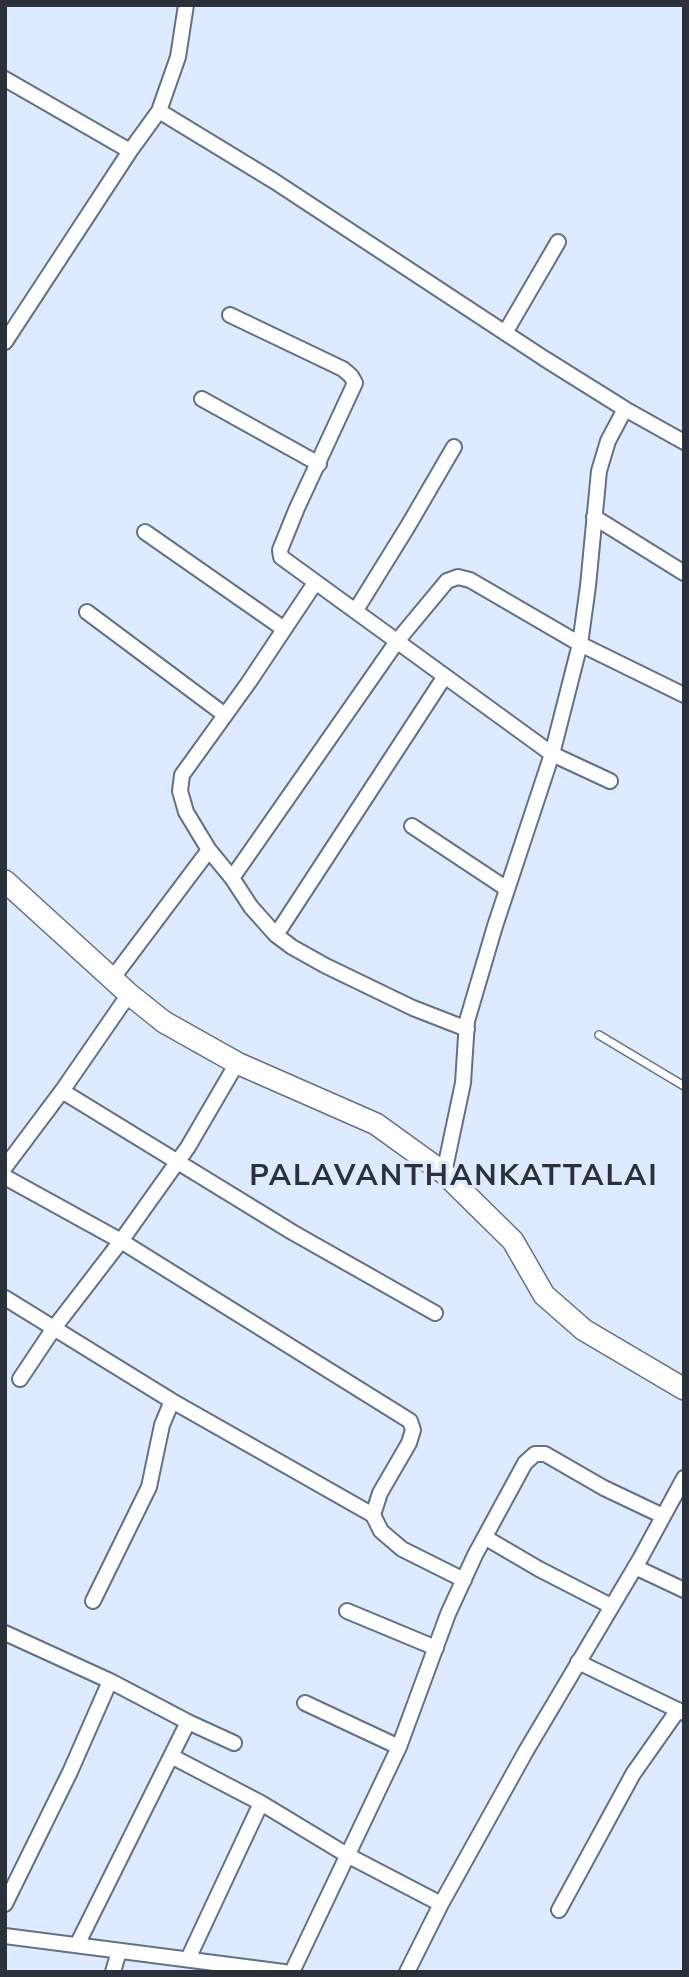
<!DOCTYPE html>
<html>
<head>
<meta charset="utf-8">
<style>
	body { margin:0 }
	#map { position:relative; width:689px; height:1977px; overflow:hidden; background:#ddeaff; font-family:"Nunito Sans",sans-serif }
	canvas { display:block }
	.frame { position:absolute; inset:0; border:7px solid #2a313a; pointer-events:none }
</style>
</head>
<body>
<div id="map">
<canvas width="689" height="1977"></canvas>
<div class="frame"></div>
</div>
<script>
const ctx = document.querySelector('canvas').getContext('2d');
ctx.lineJoin = 'round';
const shape = rows => new Path2D(rows.map(r => 'M' + r).join(''));
function trace(path, color, width, dash) { ctx.strokeStyle = color; ctx.lineWidth = width; ctx.lineCap = dash ? 'butt' : 'round'; ctx.setLineDash(dash || []); ctx.stroke(path); }
function label(font, color, halo, rows, align = 'center') {
  ctx.font = font + ' "Nunito Sans",sans-serif'; ctx.lineWidth = 7; ctx.setLineDash([]); ctx.textBaseline = 'middle'; ctx.strokeStyle = halo; ctx.fillStyle = color; for (const [text, x, y, turn = 0] of rows) {
    ctx.save(); ctx.translate(x, y); ctx.rotate((+turn || 0) * Math.PI / 180); ctx.textAlign = isNaN(turn) ? turn : align; if (halo) ctx.strokeText(text, 0, 0); ctx.fillText(text, 0, 0); ctx.restore();
  }
}
const lane = shape([
	[599,1035,684,1086]
]);
const street = shape([
	[5,79,130,151],
	[159,111,274,181,545,359,625,409,684,442],
	[230,315,343,369,351,376,355,383,297,508,280,550,281,557,552,754,610,781],
	[505,333,558,242],
	[5,342,130,151,159,111,178,57,186,5],
	[202,399,319,464],
	[594,517,684,573],
	[145,532,284,629],
	[315,583,249,682,182,775,180,791,186,812,209,850,232,878,251,907,276,935,292,947,326,966,413,1008,467,1029],
	[356,610,408,526,454,447],
	[87,612,225,715],
	[412,826,507,889],
	[232,878,398,640,447,581,458,577,470,580,580,644,684,695],
	[276,935,445,676],
	[112,979,209,850],
	[62,1091,292,1232,435,1313],
	[5,1167,62,1091,129,994],
	[444,1173,463,1083,467,1021,495,926,552,754,580,644,588,586,599,471,608,441,625,409],
	[5,1177,121,1241,410,1421,413,1430,409,1443,380,1493,373,1515,381,1531,402,1549,464,1580],
	[5,1298,172,1401,373,1515],
	[20,1379,54,1328,121,1241,188,1147,237,1063],
	[486,1538,539,1569,611,1606],
	[635,1567,684,1590],
	[93,1601,149,1487,162,1425,172,1401],
	[347,1611,436,1648],
	[5,1633,110,1681,188,1722,234,1743],
	[578,1662,684,1713],
	[305,1703,399,1747],
	[171,1756,261,1803,347,1855,441,1904],
	[5,1904,70,1772,110,1681],
	[559,1910,633,1774,678,1710],
	[5,1936,284,1972],
	[77,1945,188,1722],
	[188,1959,261,1803],
	[113,1972,119,1951],
	[292,1972,399,1747,448,1614,475,1555,525,1463,535,1454,545,1454,604,1488,663,1516],
	[407,1972,441,1904,526,1751,640,1559,684,1478]
]);
const primary = shape([
	[5,881,129,994,164,1022,237,1063,376,1124,444,1173,513,1241,544,1295,584,1330,684,1389]
]);
trace(lane, '#627187', 10);
trace(street, '#627187', 18);
trace(primary, '#627187', 24);
trace(lane, '#fff', 7);
trace(street, '#fff', 14);
trace(primary, '#fff', 21);
ctx.letterSpacing = '2px';
label('bold 30px', '#2a313a', '#ddeaff', [
	["PALAVANTHANKATTALAI",454,1178]
]);
ctx.letterSpacing = '0px';
</script>
</body>
</html>
